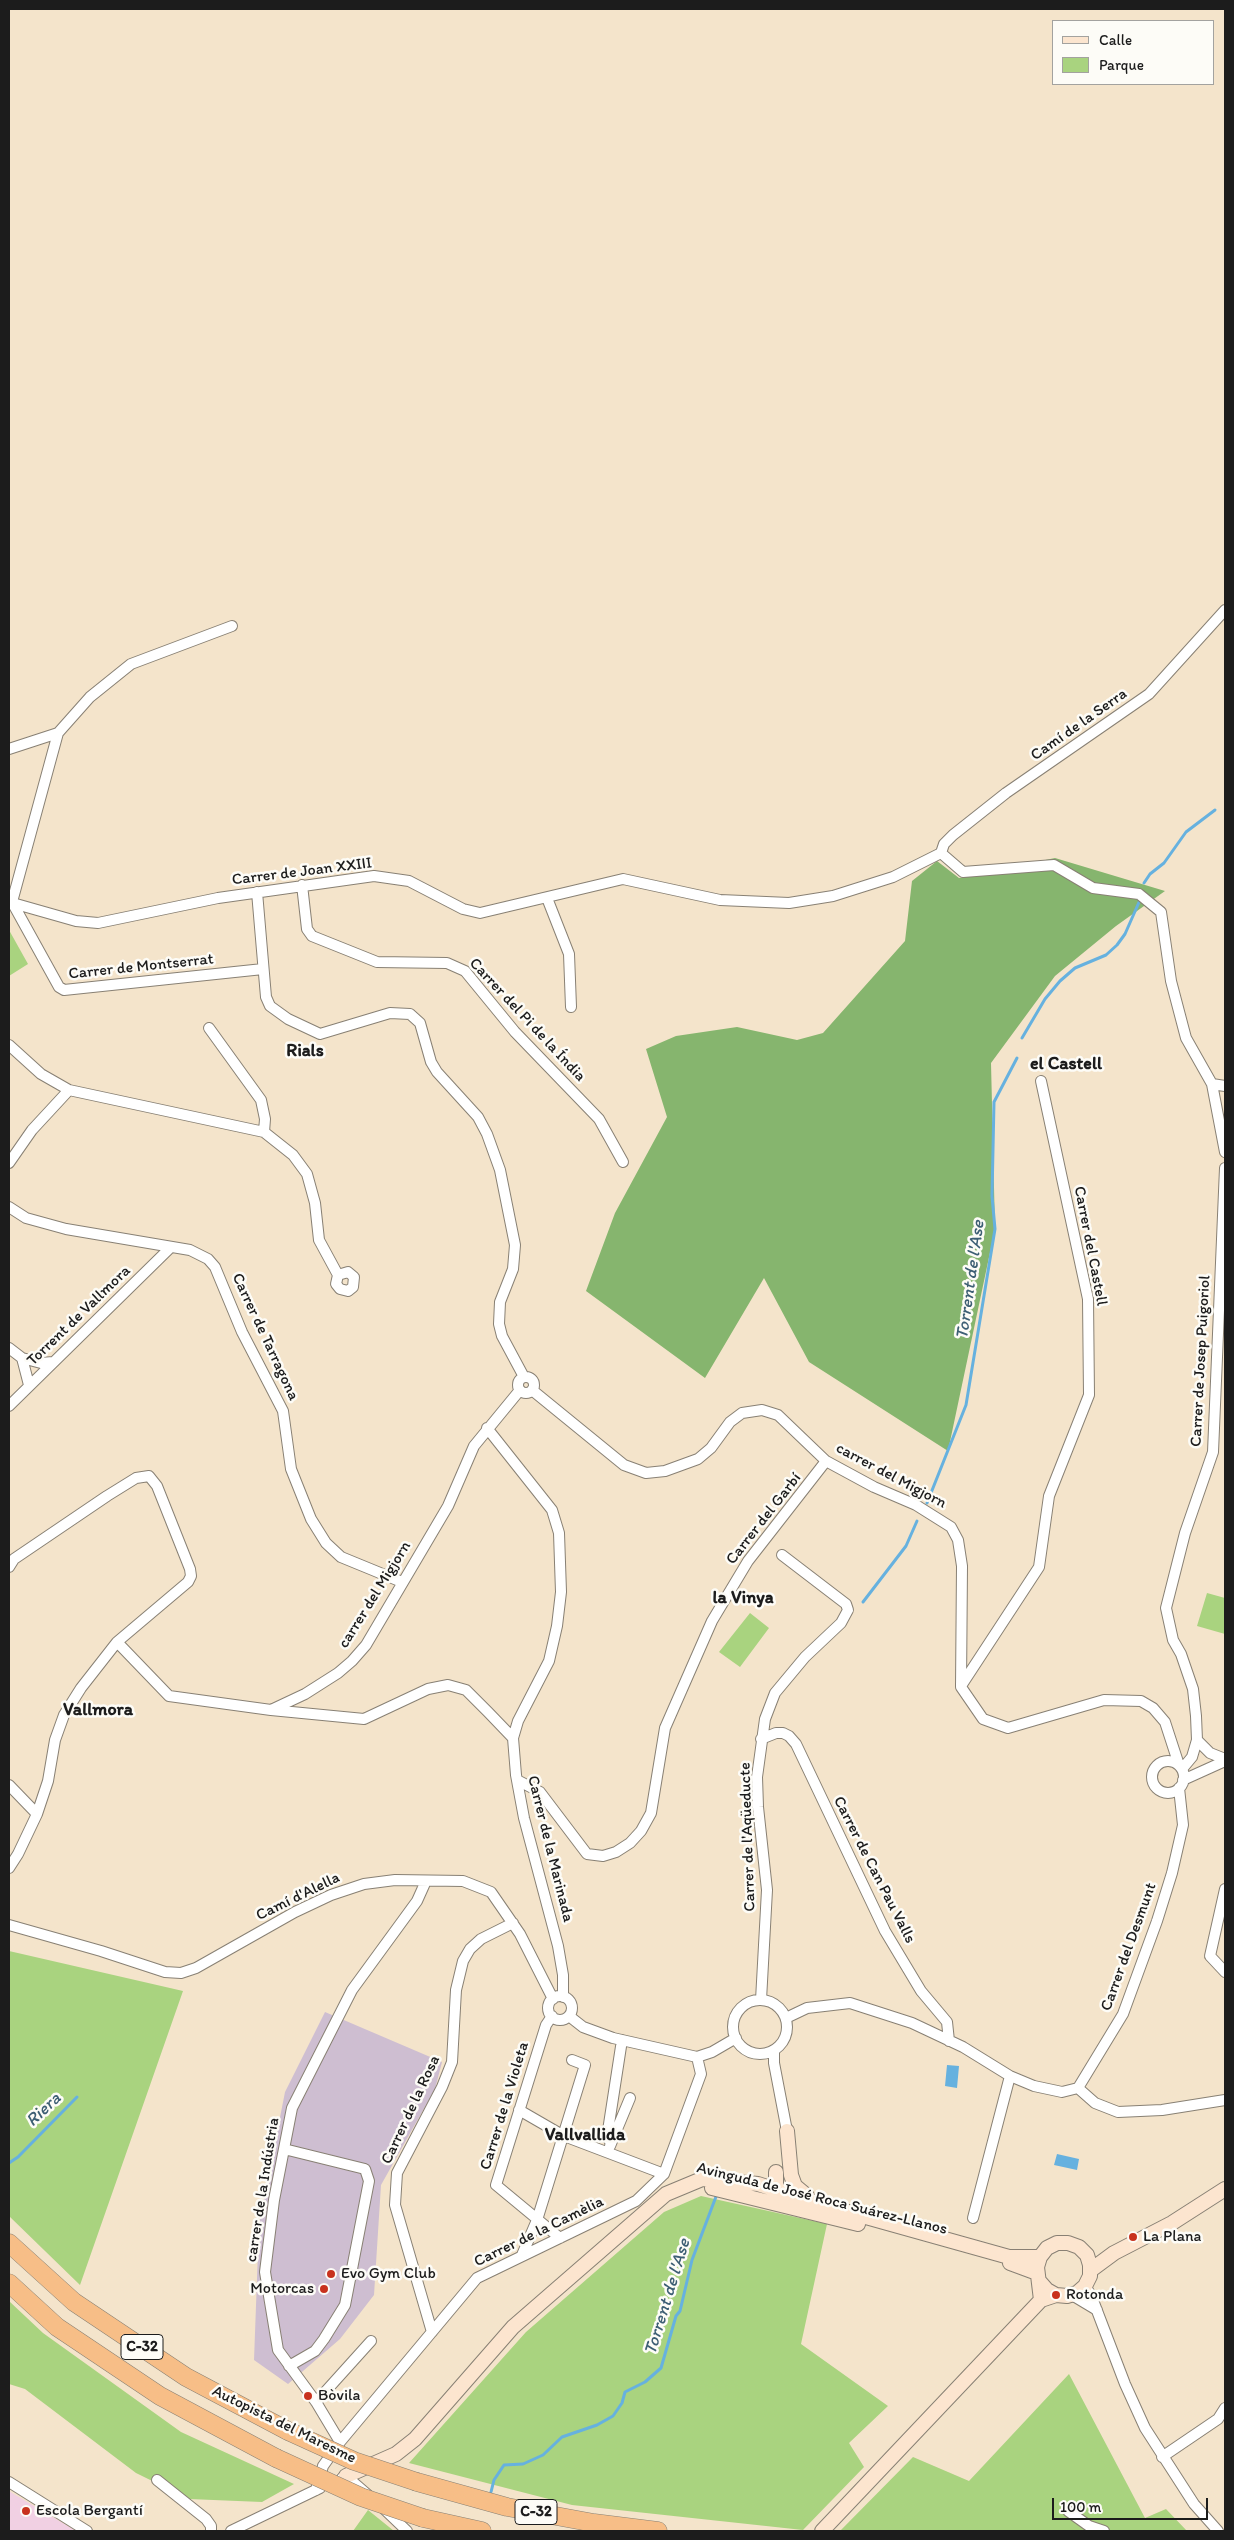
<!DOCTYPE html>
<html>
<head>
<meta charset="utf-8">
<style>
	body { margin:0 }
	#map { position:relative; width:1234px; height:2540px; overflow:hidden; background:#f4e4cb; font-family:Itim,sans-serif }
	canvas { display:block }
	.frame { position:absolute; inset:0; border:10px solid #1c1c1c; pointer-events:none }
	.legend { position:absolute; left:1052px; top:20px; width:162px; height:65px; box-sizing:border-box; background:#fdfcf7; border:1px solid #a3a29f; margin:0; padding:6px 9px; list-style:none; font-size:15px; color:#1c1c1c }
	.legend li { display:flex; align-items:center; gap:10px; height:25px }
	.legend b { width:25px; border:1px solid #a3a29f }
	.scale { position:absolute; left:1052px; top:2498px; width:156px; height:22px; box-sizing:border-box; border:2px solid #1c1c1c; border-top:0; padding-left:6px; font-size:15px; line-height:18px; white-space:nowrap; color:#1c1c1c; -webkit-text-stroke:4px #fdfcf7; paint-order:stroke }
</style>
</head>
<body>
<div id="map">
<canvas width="1234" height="2540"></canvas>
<div class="frame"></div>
<ul class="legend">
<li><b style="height:6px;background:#fce5cf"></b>Calle</li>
<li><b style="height:14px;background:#a9d37f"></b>Parque</li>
</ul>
<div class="scale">100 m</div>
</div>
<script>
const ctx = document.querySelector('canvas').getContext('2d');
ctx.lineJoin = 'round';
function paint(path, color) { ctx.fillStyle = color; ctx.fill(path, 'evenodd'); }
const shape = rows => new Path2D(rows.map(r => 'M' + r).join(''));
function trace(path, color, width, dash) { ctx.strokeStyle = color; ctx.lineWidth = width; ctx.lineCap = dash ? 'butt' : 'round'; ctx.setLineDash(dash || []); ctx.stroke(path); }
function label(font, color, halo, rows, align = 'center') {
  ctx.font = font + ' Itim,sans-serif'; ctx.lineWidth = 5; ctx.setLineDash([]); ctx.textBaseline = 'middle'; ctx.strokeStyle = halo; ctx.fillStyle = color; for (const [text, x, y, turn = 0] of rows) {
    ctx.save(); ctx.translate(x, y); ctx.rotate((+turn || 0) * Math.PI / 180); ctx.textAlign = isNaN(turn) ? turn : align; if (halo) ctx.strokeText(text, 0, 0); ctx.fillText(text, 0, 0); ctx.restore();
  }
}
paint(shape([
	[9,2491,76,2531,9,2531]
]), '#f1d0e3');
paint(shape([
	[325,2012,442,2062,435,2089,381,2185,374,2295,340,2339,288,2384,254,2360,259,2224,285,2092]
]), '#cebed1');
paint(shape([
	[9,930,28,964,9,976],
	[1207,1593,1225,1598,1225,1634,1197,1626],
	[750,1613,769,1628,740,1667,719,1652],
	[9,1951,183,1991,80,2285,9,2216],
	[701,2196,827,2224,801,2344,888,2406,849,2443,864,2467,803,2530,572,2505,409,2463,526,2332,664,2212],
	[9,2301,43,2333,181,2432,294,2484,262,2502,189,2499,136,2473,25,2389,9,2384],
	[1069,2374,1145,2518,1166,2509,1187,2531,840,2531,913,2457,969,2481],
	[368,2510,394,2531,353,2531]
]), '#a9d37f');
paint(shape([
	[1055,858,1165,891,1116,926,1055,976,991,1063,995,1229,948,1451,809,1362,764,1278,705,1378,586,1291,615,1213,667,1117,646,1049,676,1036,737,1027,797,1040,823,1033,905,941,912,881,937,861,959,878]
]), '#86b56e');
paint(shape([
	[947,2065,959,2066,957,2088,945,2086],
	[1057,2154,1079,2159,1077,2170,1054,2165]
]), '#66b1df');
trace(shape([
	[1144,883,1150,874,1164,863,1186,832,1215,810],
	[1022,1038,1045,999,1060,981,1075,968,1106,955,1117,945,1125,934,1140,900],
	[927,1503,966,1405,995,1229,992,1196,994,1102,1017,1058],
	[863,1602,906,1546,917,1521],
	[9,2163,18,2157,77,2097],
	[491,2492,494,2480,504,2465,523,2464,543,2455,562,2437,597,2425,613,2416,622,2403,625,2392,645,2382,661,2368,676,2316,680,2311,692,2260,717,2194]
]), '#66b1df', 3);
const street = shape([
	[9,749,58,733],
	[941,853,963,872,1054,865,1093,888,1139,894,1161,912,1171,981,1186,1038,1212,1084,1225,1152],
	[941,853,944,844,953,835,1006,793,1149,694,1225,610],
	[302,885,307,929,312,936,377,962,447,963,465,971,515,1032,599,1119,623,1162],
	[257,892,266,997,270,1006,288,1019,320,1034,390,1013,410,1014,420,1023,431,1062,437,1072,478,1117,487,1134,500,1170,515,1245,513,1269,500,1302,499,1324,502,1336,524,1377],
	[547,898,569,954,571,1007],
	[9,902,76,921,98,923,218,898,374,876,409,881,463,909,480,913,623,879,720,900,789,903,833,896,893,877,941,853],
	[12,902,58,733,90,697,131,664,232,626],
	[12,902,59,987,64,990,263,969],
	[9,1045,41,1074,69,1090,264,1132,265,1119,261,1100,209,1028],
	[1212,1084,1225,1086],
	[264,1132,293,1155,307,1174,315,1203,319,1240,338,1275,348,1272,354,1277,353,1287,348,1291,340,1289,336,1284,338,1275],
	[9,1163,32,1130,69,1090],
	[9,1207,26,1218,66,1229,190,1250,208,1259,215,1267,242,1332,283,1411,291,1469,311,1519,326,1543,341,1557,402,1582],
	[9,1348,22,1358,41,1363,53,1362],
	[22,1358,29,1385],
	'518 1385a8 8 0 1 1 16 0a8 8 0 1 1-16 0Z',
	[532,1390,624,1465,646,1473,665,1471,698,1459,711,1448,730,1422,742,1413,762,1410,778,1415,826,1461,874,1487,916,1505,951,1527,958,1540,962,1566,961,1687,983,1719,1008,1728,1104,1700,1141,1701,1153,1708,1165,1722,1179,1765],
	[9,1406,171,1247],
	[487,1428,552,1510,559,1533,561,1592,557,1626,549,1661,518,1721,513,1738],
	[9,1567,14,1559,107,1496,136,1478,149,1476,157,1486,190,1569,191,1576,188,1582,117,1642,81,1688,64,1715,55,1740,48,1781,37,1814,18,1854,9,1868],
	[117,1642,169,1696,271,1710,305,1694,338,1673,352,1661,366,1645,448,1506,474,1446,520,1390],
	[961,1686,1039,1567,1049,1496,1089,1395,1088,1299,1041,1081],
	[271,1710,364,1719,428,1689,448,1685,466,1690,488,1712,513,1738,516,1775,524,1818,558,1946,563,1975,563,1997],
	[761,1739,776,1733,783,1733,789,1736,796,1744,885,1931,921,1991,947,2022,949,2041],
	[1197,1740,1210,1753,1225,1759],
	'1152 1777a16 16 0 1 1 32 0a16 16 0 1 1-32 0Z',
	[1182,1769,1192,1757,1197,1740,1196,1716,1193,1689,1181,1654,1173,1640,1166,1608,1185,1533,1213,1452,1225,1168],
	[517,1780,540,1792,587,1854,603,1856,616,1852,630,1843,641,1831,651,1813,665,1728,712,1621,748,1561,826,1461],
	[1183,1780,1225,1761],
	[9,1785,37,1814],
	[1225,1889,1210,1956,1225,1972],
	[9,1925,101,1951,165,1972,181,1973,196,1968,295,1912,331,1895,364,1884,395,1880,463,1881,491,1892,520,1934,553,1999],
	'548 2008a12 12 0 1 1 24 0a12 12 0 1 1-24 0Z',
	[761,2000,767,1890,758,1807,757,1777,765,1719,775,1693,805,1657,841,1623,848,1610,846,1604,782,1555],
	'733 2027a27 27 0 1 1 54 0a27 27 0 1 1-54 0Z',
	[552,2016,546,2025,496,2185,560,2238],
	[569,2016,583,2027,613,2038,697,2057,712,2052,736,2038],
	[786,2018,807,2008,850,2003,912,2023,963,2047,1010,2076,1034,2086,1062,2092,1078,2088],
	[774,2050,774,2063,787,2131,786,2138],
	[1078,2088,1123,2014,1157,1921,1172,1873,1183,1825,1179,1788],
	[1078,2088,1095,2103,1118,2112,1162,2110,1225,2100],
	[519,2110,564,2136,664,2174],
	[611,2143,607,2137,622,2040],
	[610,2146,630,2098],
	[284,2149,365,2169,369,2181,345,2305,324,2339,315,2351,289,2366],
	[973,2218,1010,2076],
	[522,2255,537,2220,585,2065,572,2060],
	[1085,2286,1091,2295,1125,2384,1145,2428,1194,2504,1218,2531],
	[1072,2295,1097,2310],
	[432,2332,395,2205,397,2173,442,2087,452,2062,456,1990,463,1961,470,1949,481,1939,513,1923],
	[316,2402,371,2341],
	[340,2442,477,2278,636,2201,664,2174,701,2074,697,2057],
	[1162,2457,1218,2419,1225,2408],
	[342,2478,346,2476,368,2495],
	[157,2480,206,2519,211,2526,211,2531],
	[9,2482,87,2531],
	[316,2490,323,2466,340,2442,316,2402,278,2350,265,2272,274,2200,292,2108,352,1990,417,1901,426,1881],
	[383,2508,407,2531],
	[1068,2511,1089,2526,1104,2531],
	[231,2531,320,2488]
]);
const secondary = shape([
	[787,2131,791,2175,795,2186,807,2196],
	[776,2172,776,2185,781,2195],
	[712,2188,858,2224],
	[1010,2263,1037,2273],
	[1091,2270,1114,2253,1172,2223,1225,2189],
	[1040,2282,1047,2290,1056,2295,1067,2296,1077,2293,1085,2286,1090,2276,1090,2265,1087,2255,1079,2247,1068,2243,1057,2243,1047,2248,1040,2257,1037,2267,1041,2300],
	[346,2476,396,2454,415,2439,513,2327,666,2194,702,2179,758,2184,823,2205,1009,2257,1040,2257],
	[822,2531,1041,2300,1056,2295]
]);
const highway = shape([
	[9,2243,74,2302,186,2377,288,2431],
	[9,2283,57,2327,160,2396,276,2458],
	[417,2482,507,2507,594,2523,658,2531],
	[423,2518,482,2531]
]);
trace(street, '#888074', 12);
trace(secondary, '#888074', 16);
trace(highway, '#888074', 19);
trace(street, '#fff', 10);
trace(secondary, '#fce5cf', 14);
trace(highway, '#f7be87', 18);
const highwayBridge = shape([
	[288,2431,354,2461,417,2482],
	[276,2458,361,2497,423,2518]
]);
trace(highwayBridge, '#888074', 19, []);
trace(highwayBridge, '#f7be87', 18);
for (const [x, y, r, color] of [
	[1133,2237,5,"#c8321e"],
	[331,2274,5,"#c8321e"],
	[324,2289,5,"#c8321e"],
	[1056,2295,5,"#c8321e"],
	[308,2396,5,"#c8321e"],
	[26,2511,5,"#c8321e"]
]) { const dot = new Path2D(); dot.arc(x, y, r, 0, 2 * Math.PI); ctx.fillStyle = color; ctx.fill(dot); trace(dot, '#fdfcf7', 2); }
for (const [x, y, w] of [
	[142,2347,42],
	[536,2512,42]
]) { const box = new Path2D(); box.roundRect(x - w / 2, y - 12.5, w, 25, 4); ctx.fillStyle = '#fdfcf7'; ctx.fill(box); trace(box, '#1c1c1c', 1); }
label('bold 15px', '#1c1c1c', null, [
	["C-32",142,2347],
	["C-32",536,2512]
]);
label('16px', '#1c1c1c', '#fdfcf7', [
	["Camí de la Serra",1079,725,-35],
	["Carrer de Joan XXIII",302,872,-7],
	["Carrer de Montserrat",141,967,-6],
	["Carrer del Pi de la Índia",527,1020,47],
	["Carrer del Castell",1090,1246,79],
	["Torrent de Vallmora",79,1316,-44],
	["Carrer de Tarragona",265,1337,65],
	["Carrer de Josep Puigoriol",1201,1361,-87],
	["carrer del Migjorn",891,1476,28],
	["Carrer del Garbí",764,1519,-52],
	["carrer del Migjorn",375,1595,-58],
	["Carrer de l'Aqüeducte",748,1837,-92],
	["Carrer de la Marinada",550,1849,76],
	["Carrer de Can Pau Valls",874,1870,63],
	["Camí d'Alella",298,1897,-26],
	["Carrer del Desmunt",1129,1947,-70],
	["Carrer de la Violeta",505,2106,-73],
	["Carrer de la Rosa",411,2110,-65],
	["carrer de la Indústria",263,2190,-81],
	["Avinguda de José Roca Suárez-Llanos",822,2199,14],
	["Carrer de la Camèlia",539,2232,-26],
	["Autopista del Maresme",284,2425,26]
]);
label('16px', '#1c1c1c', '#fdfcf7', [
	["La Plana",1143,2237],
	["Evo Gym Club",341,2274],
	["Motorcas",314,2289,"right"],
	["Rotonda",1066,2295],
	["Bòvila",318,2396],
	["Escola Bergantí",36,2511]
], 'left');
label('bold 18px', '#1c1c1c', '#fdfcf7', [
	["Rials",305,1051],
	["el Castell",1066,1064],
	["la Vinya",743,1598],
	["Vallmora",98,1710],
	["Vallvallida",585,2135]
]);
label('italic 18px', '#3d5f74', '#fdfcf7', [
	["Torrent de l'Ase",971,1280,-82],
	["Riera",44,2110,-44],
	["Torrent de l'Ase",668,2297,-73]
]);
</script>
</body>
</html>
